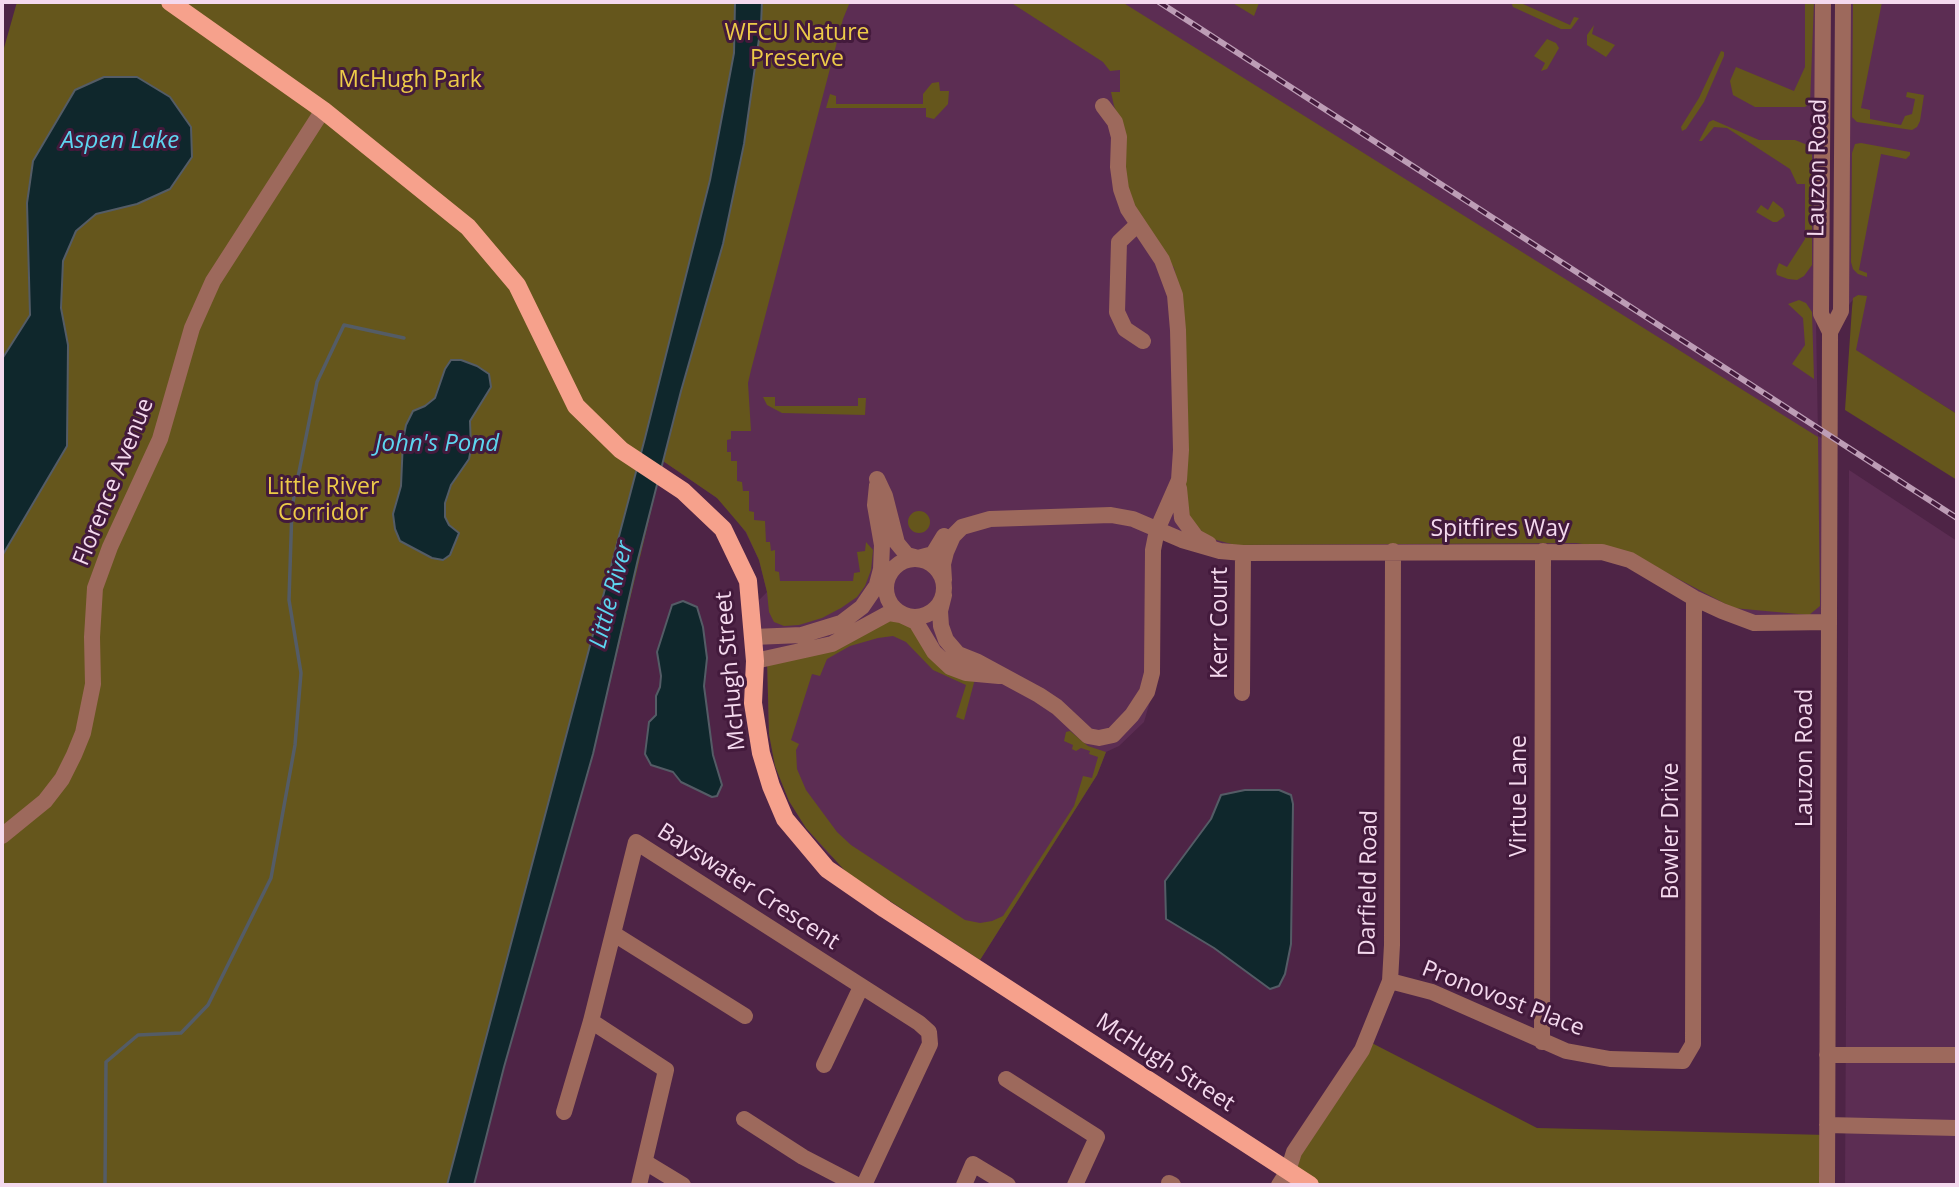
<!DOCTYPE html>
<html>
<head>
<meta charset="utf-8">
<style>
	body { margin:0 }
	#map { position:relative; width:1959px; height:1187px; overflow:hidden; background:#4e2446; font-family:"Open Sans",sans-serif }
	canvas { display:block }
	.frame { position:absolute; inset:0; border:4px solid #f4d9ee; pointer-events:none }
</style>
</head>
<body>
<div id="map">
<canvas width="1959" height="1187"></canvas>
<div class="frame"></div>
</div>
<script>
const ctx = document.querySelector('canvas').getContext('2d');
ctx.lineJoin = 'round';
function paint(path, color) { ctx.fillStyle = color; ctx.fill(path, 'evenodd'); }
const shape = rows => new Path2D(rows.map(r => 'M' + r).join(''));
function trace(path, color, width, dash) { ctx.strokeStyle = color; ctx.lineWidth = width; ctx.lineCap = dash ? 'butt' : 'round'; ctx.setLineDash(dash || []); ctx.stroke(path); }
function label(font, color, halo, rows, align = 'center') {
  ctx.font = font + ' "Open Sans",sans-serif'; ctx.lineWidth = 6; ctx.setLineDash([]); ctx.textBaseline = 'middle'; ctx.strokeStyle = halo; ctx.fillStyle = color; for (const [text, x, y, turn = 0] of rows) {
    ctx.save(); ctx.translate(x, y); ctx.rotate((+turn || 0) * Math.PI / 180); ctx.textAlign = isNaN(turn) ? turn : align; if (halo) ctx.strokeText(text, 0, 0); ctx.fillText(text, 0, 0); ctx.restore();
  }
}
paint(shape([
	[762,2,1819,2,1816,320,1818,436,1830,442,1829,622,1754,623,1630,560,1243,553,1158,530,1158,674,1144,722,1119,746,1106,752,1097,775,980,960,828,854,806,828,789,801,775,766,769,734,767,659,755,661,752,607,767,592,759,560,746,533,727,507,717,498,663,461],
	[1850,2,1957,2,1957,414,1855,350,1858,295,1850,303,1847,310],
	[1849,470,1957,541,1957,1185,1845,1185]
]), '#5c2d53');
paint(shape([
	[17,2,850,2,843,19,751,370,748,383,751,431,731,431,731,439,727,440,727,452,731,452,731,461,737,461,737,481,742,482,743,491,749,491,749,511,754,512,754,520,765,521,766,542,770,542,771,551,775,550,775,571,779,572,780,581,853,581,854,573,860,572,857,552,865,551,866,542,873,550,871,570,865,586,857,597,841,608,822,618,799,625,784,626,774,622,769,612,767,592,759,560,746,532,717,498,663,461,593,754,504,1067,474,1185,2,1185,2,55],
	[1010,2,1122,2,1818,437,1820,606,1809,615,1733,608,1624,550,1576,543,1235,545,1209,538,1188,518,1183,501,1184,309,1174,268,1132,205,1126,183,1124,131,1114,106,1111,92,1120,92,1120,70,1110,71,1103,62],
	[1231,2,1255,2,1259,3,1254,16],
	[1511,2,1523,2,1523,4,1570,25,1574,17,1579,18,1571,29,1561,29,1513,7],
	[1805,2,1814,2,1810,103,1805,107,1755,107,1733,95,1730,81,1736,67,1794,91,1805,67],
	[1853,2,1882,2,1861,108,1870,110,1870,119,1901,125,1905,116,1912,114,1915,99,1906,97,1907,92,1924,95,1920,121,1917,127,1912,130,1857,122,1852,117],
	[1594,25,1592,34,1615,45,1606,57,1587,45,1587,35],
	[1547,39,1556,43,1559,48,1547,69,1541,71,1545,63,1534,56],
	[1721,51,1724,52,1724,56,1704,102,1686,129,1682,131,1681,127,1699,98],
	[939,82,940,91,949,91,948,104,934,119,926,117,926,108,826,108,830,94,836,96,836,104,923,104,923,94,932,83],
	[1713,120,1759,140,1795,140,1810,146,1812,152,1812,265,1804,276,1797,280,1788,279,1777,275,1776,271,1779,263,1787,267,1805,239,1805,184,1797,184,1790,169,1727,128,1714,127,1702,141,1699,141,1709,122],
	[1861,143,1910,152,1910,155,1906,159,1881,154,1859,270,1867,273,1867,277,1858,274,1853,269,1851,262,1852,153,1855,144],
	[1773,201,1783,209,1785,216,1777,222,1773,222,1756,212,1761,205,1768,210],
	[1858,295,1867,296,1856,350,1957,414,1957,480,1845,410,1852,308,1853,298],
	[1799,300,1806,303,1812,312,1814,379,1792,364,1805,345,1803,318,1788,304],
	[763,397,775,397,775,406,858,406,858,398,866,398,865,415,782,413,767,405],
	'908 522a11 11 0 1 1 22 0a11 11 0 1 1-22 0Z',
	[901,615,927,641,976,675,964,720,956,717,966,685,933,670,906,642,893,636,878,638,850,646,827,659,820,676,812,674,791,740,799,744,796,750,797,769,806,790,837,832,851,845,965,920,980,923,992,921,1003,916,1074,806,1083,776,1092,778,1098,757,1089,754,1090,751,1081,748,1076,751,1072,749,1073,745,1064,741,1066,732,1070,731,1088,746,1106,752,1097,775,980,960,847,873,806,828,789,801,775,766,769,734,767,658],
	[1366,1040,1537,1128,1827,1135,1827,1185,1310,1185,1288,1171]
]), '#65561c');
const water = shape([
	[735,2,762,2,761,25,744,144,723,244,681,391,638,559,593,754,504,1067,474,1185,447,1185,645,438,710,180,734,53,735,2],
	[104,77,137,77,170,97,191,127,192,157,170,189,137,204,96,214,76,231,63,261,61,308,68,345,67,446,2,556,2,359,30,315,27,203,33,161,75,90,104,77],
	[451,360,461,360,477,366,489,374,491,387,470,421,471,449,469,459,451,485,445,503,445,517,449,525,459,533,450,555,443,560,432,558,400,541,395,529,393,514,401,486,403,440,406,425,413,411,425,406,435,398,445,369,451,360],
	[683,601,697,607,703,627,707,658,704,686,713,755,722,785,717,796,712,797,681,782,673,772,651,765,645,754,649,722,656,715,656,696,660,687,661,676,657,652,672,605,683,601],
	[1245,790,1279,790,1291,795,1293,804,1291,944,1285,974,1279,986,1270,989,1214,948,1166,919,1165,881,1211,819,1221,795,1245,790]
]);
paint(water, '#0f272c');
trace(water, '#545c66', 2);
trace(shape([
	[105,1185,106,1062,138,1035,181,1033,208,1005,271,878,295,745,301,673,289,600,292,507,317,382,344,325,404,338]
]), '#545c66', 3.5);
trace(shape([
	[1823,2,1821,314,1830,332],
	[1138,224,1119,242,1117,312,1125,329,1143,341],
	[877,479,885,496,897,543,907,555,918,558,933,554,944,536],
	[1179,488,1182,518,1196,537,1209,544],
	'886 588a29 29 0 1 1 58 0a29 29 0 1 1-58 0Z',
	[944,580,943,564,946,552,953,536,962,527,990,519,1111,515,1133,519,1182,540,1220,551,1243,553,1602,552,1630,560,1694,598,1722,611,1754,623,1829,622],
	[876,588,881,569,882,545,875,505,877,485],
	[944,595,940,611,941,626,946,640,958,654,978,662,1039,695,1057,707,1088,736,1099,738,1113,735,1132,715,1147,692,1152,673,1153,550,1157,530,1179,480,1181,450,1178,330,1175,295,1162,260,1128,209,1121,189,1118,167,1119,137,1115,122,1103,106],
	[753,637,802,635,841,623,862,607,875,588,888,578],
	[755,661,832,644,889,613,901,615,916,622,934,652,950,667,966,673,999,676],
	[1242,693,1243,553],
	[2,836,45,801,62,779,74,755,83,733,93,684,92,637,95,588,110,547,160,439,192,328,213,281,323,110],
	[614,934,745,1016],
	[1390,981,1432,992,1566,1051,1610,1059,1683,1061,1693,1044,1694,598],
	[591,1021,666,1070,639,1185],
	[1542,1042,1543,551],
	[1827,1055,1957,1055],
	[824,1065,861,987],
	[1006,1079,1097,1137,1075,1185],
	[564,1112,591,1021,636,842,919,1023,929,1032,930,1044,864,1185],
	[744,1119,803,1157,857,1185],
	[1827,1125,1957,1128],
	[645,1162,683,1185],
	[964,1185,973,1164,1008,1185],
	[1169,1185,1169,1183,1173,1185],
	[1279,1185,1288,1171,1294,1152,1362,1050,1390,981,1392,945,1393,551],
	[1827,1185,1830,332,1841,311,1843,2]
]), '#9d695c', 16);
trace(shape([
	[170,2,323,110,468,227,517,285,576,406,621,450,683,491,723,529,748,581,755,661,753,703,761,753,771,786,785,819,827,869,885,909,1310,1185]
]), '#f6a18c', 18);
const rail = shape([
	[1159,2,1957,518]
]);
trace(rail, '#bd9db6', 6);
trace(rail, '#431a3c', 3.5, [10]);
label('23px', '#edcb48', '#431a3c', [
	["WFCU Nature",797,33],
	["Preserve",797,59],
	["McHugh Park",410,80],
	["Little River",323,487],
	["Corridor",323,513]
]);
label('23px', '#f4d9ee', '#431a3c', [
	["Lauzon Road",1818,168,-89],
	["Florence Avenue",114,482,-68],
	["Spitfires Way",1500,529],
	["Kerr Court",1220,623,-90],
	["McHugh Street",731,671,-95],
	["Lauzon Road",1805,758,-90],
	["Virtue Lane",1519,796,-90],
	["Bowler Drive",1671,831,-90],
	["Darfield Road",1369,883,-89],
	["Bayswater Crescent",748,887,33],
	["Pronovost Place",1503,999,21],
	["McHugh Street",1165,1063,33]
]);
label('italic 24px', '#5dd5ef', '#431a3c', [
	["Aspen Lake",120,141],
	["John's Pond",437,444],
	["Little River",612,595,-75]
]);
</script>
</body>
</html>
